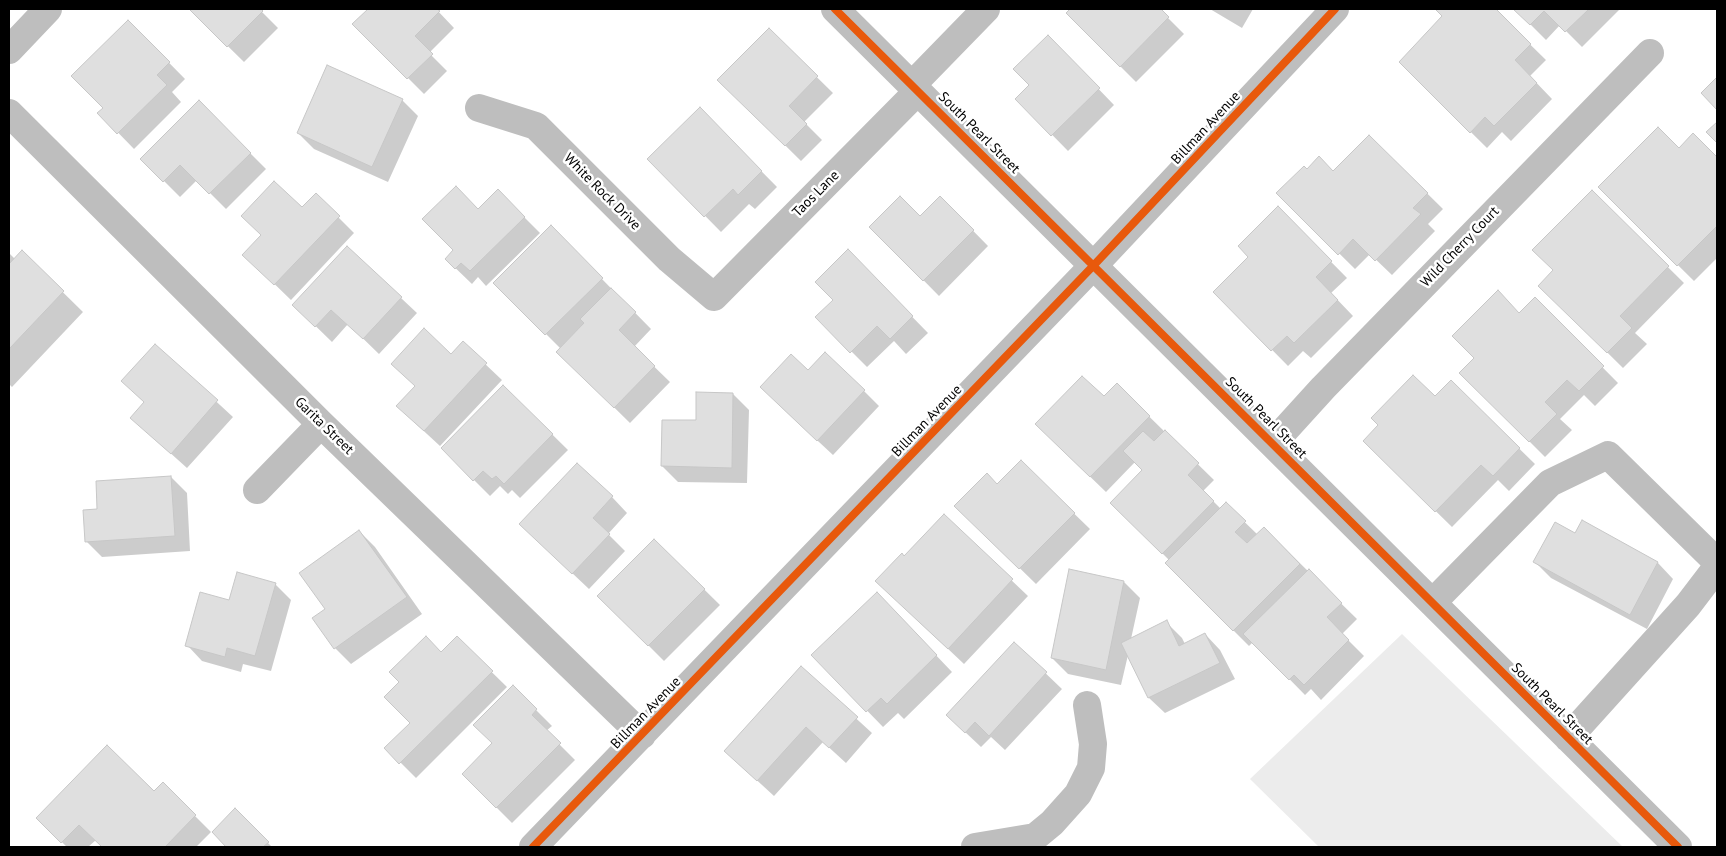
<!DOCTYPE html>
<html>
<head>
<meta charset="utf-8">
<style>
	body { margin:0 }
	#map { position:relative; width:1726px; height:856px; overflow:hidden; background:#fff; font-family:"PT Sans",sans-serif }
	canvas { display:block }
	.frame { position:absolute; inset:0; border:10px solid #000; pointer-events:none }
</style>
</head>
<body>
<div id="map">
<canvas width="1726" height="856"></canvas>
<div class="frame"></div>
</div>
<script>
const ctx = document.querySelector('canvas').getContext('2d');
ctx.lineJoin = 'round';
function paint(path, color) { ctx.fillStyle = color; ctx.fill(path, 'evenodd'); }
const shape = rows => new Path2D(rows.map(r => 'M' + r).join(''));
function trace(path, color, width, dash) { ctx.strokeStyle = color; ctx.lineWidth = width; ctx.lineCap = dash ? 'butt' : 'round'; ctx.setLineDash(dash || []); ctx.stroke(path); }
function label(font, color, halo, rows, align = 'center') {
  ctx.font = font + ' "PT Sans",sans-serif'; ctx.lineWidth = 5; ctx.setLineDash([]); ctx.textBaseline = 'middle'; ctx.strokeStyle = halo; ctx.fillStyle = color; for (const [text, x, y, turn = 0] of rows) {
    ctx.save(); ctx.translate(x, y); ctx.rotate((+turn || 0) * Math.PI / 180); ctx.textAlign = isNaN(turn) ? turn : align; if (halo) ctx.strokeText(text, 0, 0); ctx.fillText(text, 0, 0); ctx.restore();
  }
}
paint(shape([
	[1402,634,1623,847,1319,847,1250,779]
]), '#ececec');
paint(shape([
	[190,9,259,9,278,28,244,62],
	[370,9,436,9,454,28,429,53,447,71,424,94,354,24],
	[1072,9,1159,9,1184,34,1136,82,1067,13],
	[1210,9,1253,9,1242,28],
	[1437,9,1494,9,1546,60,1530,76,1552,99,1511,141,1502,132,1487,148,1400,62,1444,16],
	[1515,9,1620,9,1582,47,1560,25,1546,40],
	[128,21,185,79,172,92,181,102,134,149,99,113,104,108],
	[769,30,833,93,804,122,822,140,801,161,719,80],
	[1064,53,1114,105,1068,151,1017,99],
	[402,100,418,116,388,182,314,149,298,133],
	[199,102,266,169,226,209,197,180,180,197,142,159],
	[700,109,777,187,755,209,749,204,721,232,649,159],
	[1693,135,1717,159,1717,258,1694,281,1599,187,1679,149],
	[1369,136,1443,209,1428,224,1435,231,1392,275,1370,254,1355,269,1278,193,1333,172],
	[498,191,540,233,486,286,478,277,472,284,446,259,455,250,479,210],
	[1592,192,1684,283,1635,333,1647,344,1623,368,1540,286,1555,271],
	[316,195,354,233,291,300,260,270,302,209],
	[940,197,988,246,939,296,871,227,920,217],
	[1278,208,1347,278,1331,293,1353,316,1311,358,1303,351,1288,366,1215,292,1250,257],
	[551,227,651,329,634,347,670,382,630,423,574,368,561,349,495,283],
	[848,251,928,333,906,354,894,341,867,367,817,317,834,300],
	[22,252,83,312,12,387,9,384,9,253,15,259],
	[401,298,417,313,379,354,348,324,332,342,294,305],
	[1535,299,1618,383,1595,406,1584,395,1560,419,1572,430,1545,457,1461,373],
	[463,343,502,380,440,446,414,422,451,355],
	[155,345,233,417,187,468,148,433,145,403,123,381],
	[809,372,864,391,879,406,833,455,777,403],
	[1451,382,1535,464,1509,491,1498,480,1452,527,1364,441,1379,425,1435,398],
	[1117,385,1214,480,1203,491,1221,509,1226,504,1258,535,1264,528,1357,619,1342,634,1364,656,1321,700,1311,689,1305,695,1253,642,1249,646,1166,563,1169,560,1112,503,1143,470,1135,462,1106,492,1052,440,1104,398],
	[503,386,568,450,520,498,512,490,508,494,500,486,490,496,442,448],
	[733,394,749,410,747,483,678,482,662,466],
	[1021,462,1090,529,1036,584,956,506,997,486],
	[171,477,187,493,190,551,102,557,86,541],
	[612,497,627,513,608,534,625,551,589,589,536,539],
	[944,516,1028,596,964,664,893,597],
	[1582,522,1658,563,1673,579,1647,629,1551,578,1535,562,1575,535],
	[359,531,375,547,422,614,351,664,335,648,314,618,327,609],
	[654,540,720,605,664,661,599,596],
	[1124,582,1140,598,1131,639,1166,622,1182,638,1185,644,1205,634,1220,650,1235,679,1165,713,1149,698,1128,655,1121,685,1068,674,1052,658],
	[275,584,291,600,271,671,243,664,241,672,202,661,187,645,230,602],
	[893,610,952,672,904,719,898,713,883,727,813,655],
	[457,638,507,687,416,778,386,748,412,723,441,653],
	[1014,643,1062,689,1005,750,991,737,981,747,964,731],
	[801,668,872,733,846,763,823,742,774,796,725,751],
	[513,687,552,726,546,731,575,760,512,823,463,774,494,743],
	[163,784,211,832,196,847,104,847,96,840,88,847,67,847,37,818,154,793],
	[235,810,272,847,228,847,213,832]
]), '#0003');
const building = shape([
	[189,9,261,9,263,11,227,47,189,9],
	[368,9,437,9,440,11,415,36,433,54,407,79,352,24,368,9],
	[1070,9,1161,9,1169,17,1120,67,1066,13,1070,9],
	[1435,9,1496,9,1531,44,1515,60,1537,83,1494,126,1485,117,1470,133,1399,62,1442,16,1435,9],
	[1513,9,1589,9,1565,32,1544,11,1530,25,1513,9],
	[128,20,170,62,157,75,167,85,117,134,97,113,103,108,71,76,128,20],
	[769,28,818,76,789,106,807,124,785,146,717,80,769,28],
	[1048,35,1100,88,1051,136,1015,99,1029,85,1013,69,1048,35],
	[327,65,403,99,372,167,297,133,327,65],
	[1717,77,1717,110,1701,93,1717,77],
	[199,100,251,153,209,194,180,165,163,182,140,159,199,100],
	[700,107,762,171,738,195,733,189,704,217,647,159,700,107],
	[1717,122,1717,143,1706,132,1717,122],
	[1658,127,1679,148,1693,133,1717,157,1717,226,1677,266,1598,187,1658,127],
	[1369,135,1428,193,1413,208,1421,214,1375,261,1353,239,1338,255,1276,193,1304,166,1307,169,1319,156,1333,171,1369,135],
	[274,181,302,207,316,193,340,216,274,285,242,255,261,235,241,216,274,181],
	[456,186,478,209,498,189,525,217,470,271,461,263,455,269,445,259,453,250,422,219,456,186],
	[1592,190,1669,266,1620,316,1632,328,1607,353,1538,286,1553,270,1532,250,1592,190],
	[900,196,920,216,940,196,974,230,923,281,869,227,900,196],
	[1278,206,1332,261,1316,277,1338,300,1294,343,1287,336,1271,351,1213,292,1248,257,1238,246,1278,206],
	[551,225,603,278,545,335,493,283,551,225],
	[347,246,402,297,363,339,331,310,315,327,292,305,347,246],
	[848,249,913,316,890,339,877,326,850,353,815,317,833,300,815,282,848,249],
	[22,250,64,291,9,349,9,264,22,250],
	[611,288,636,312,619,330,655,366,614,408,556,352,584,323,580,319,611,288],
	[1498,290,1519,313,1535,297,1604,366,1579,391,1567,380,1545,402,1557,414,1529,442,1459,373,1474,358,1452,336,1498,290],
	[424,328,451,354,463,341,487,363,424,431,396,406,415,386,391,364,424,328],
	[155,344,218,400,171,454,130,418,144,402,121,381,155,344],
	[825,352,865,390,817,441,760,387,791,354,808,370,825,352],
	[1413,375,1435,396,1451,380,1520,448,1493,476,1481,465,1435,512,1363,441,1378,425,1371,418,1413,375],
	[1082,376,1104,396,1117,383,1150,416,1090,477,1035,424,1082,376],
	[503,385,553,434,504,484,496,476,492,479,483,471,473,481,441,448,503,385],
	[696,392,733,393,732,468,661,466,662,420,696,420,696,392],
	[1165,430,1199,463,1188,475,1214,501,1162,554,1110,503,1142,470,1123,451,1143,431,1154,441,1165,430],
	[1021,460,1075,513,1019,569,954,506,987,473,997,484,1021,460],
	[577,463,613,496,593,518,610,534,572,574,519,524,577,463],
	[171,476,175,536,85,542,83,510,97,509,96,481,171,476],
	[1226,502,1246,521,1235,532,1247,543,1264,527,1300,564,1233,631,1165,563,1226,502],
	[944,514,1013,579,948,649,875,581,902,553,904,556,944,514],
	[1582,520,1658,562,1630,615,1533,562,1555,522,1575,533,1582,520],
	[359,530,407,597,334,649,312,618,325,609,299,573,359,530],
	[654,539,705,589,648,646,597,596,654,539],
	[1069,569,1124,581,1106,670,1051,658,1069,569],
	[1309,569,1342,603,1327,617,1349,640,1304,685,1294,675,1289,680,1243,634,1309,569],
	[237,572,276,583,255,656,227,648,225,657,185,646,200,592,229,600,237,572],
	[877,592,937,655,887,704,881,698,866,712,811,655,877,592],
	[1167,620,1179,646,1205,633,1220,663,1148,698,1121,643,1167,620],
	[426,636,441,652,457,636,493,671,399,764,384,748,410,723,384,697,399,682,389,672,426,636],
	[1014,642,1047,672,989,736,975,722,965,733,946,715,1014,642],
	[801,666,858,717,829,748,806,727,757,781,724,751,801,666],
	[513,685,537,709,532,715,561,743,496,808,462,774,492,743,473,725,513,685],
	[107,745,154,791,163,782,196,815,165,847,102,847,79,825,61,843,36,818,107,745],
	[235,808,269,842,263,847,226,847,212,832,235,808]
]);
paint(building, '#dfdfdf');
trace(building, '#c7c7c7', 1);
trace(shape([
	[835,9,1678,847],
	[9,50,48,9],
	[912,85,986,9],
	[479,108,536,126,669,259,714,297,918,91],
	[9,113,321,424,642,735],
	[1273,443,1323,388,1650,53],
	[257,490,321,424],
	[1433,602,1550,483,1608,455,1717,562],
	[1568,738,1688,605,1717,567],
	[533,847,1094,265,1335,9],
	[975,847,1035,837,1052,823,1078,794,1091,768,1093,744,1087,705]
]), '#bebebe', 28);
trace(shape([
	[835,9,1678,847],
	[533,847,1094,265,1335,9]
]), '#e8590c', 8);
label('14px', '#000', '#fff', [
	["Billman Avenue",1206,128,-47],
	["South Pearl Street",979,133,45],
	["White Rock Drive",602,192,45],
	["Taos Lane",816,194,-45],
	["Wild Cherry Court",1460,247,-46],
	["South Pearl Street",1266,418,45],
	["Billman Avenue",927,421,-46],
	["Garita Street",324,426,44],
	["South Pearl Street",1552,704,45],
	["Billman Avenue",646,713,-46]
]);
</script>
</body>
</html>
